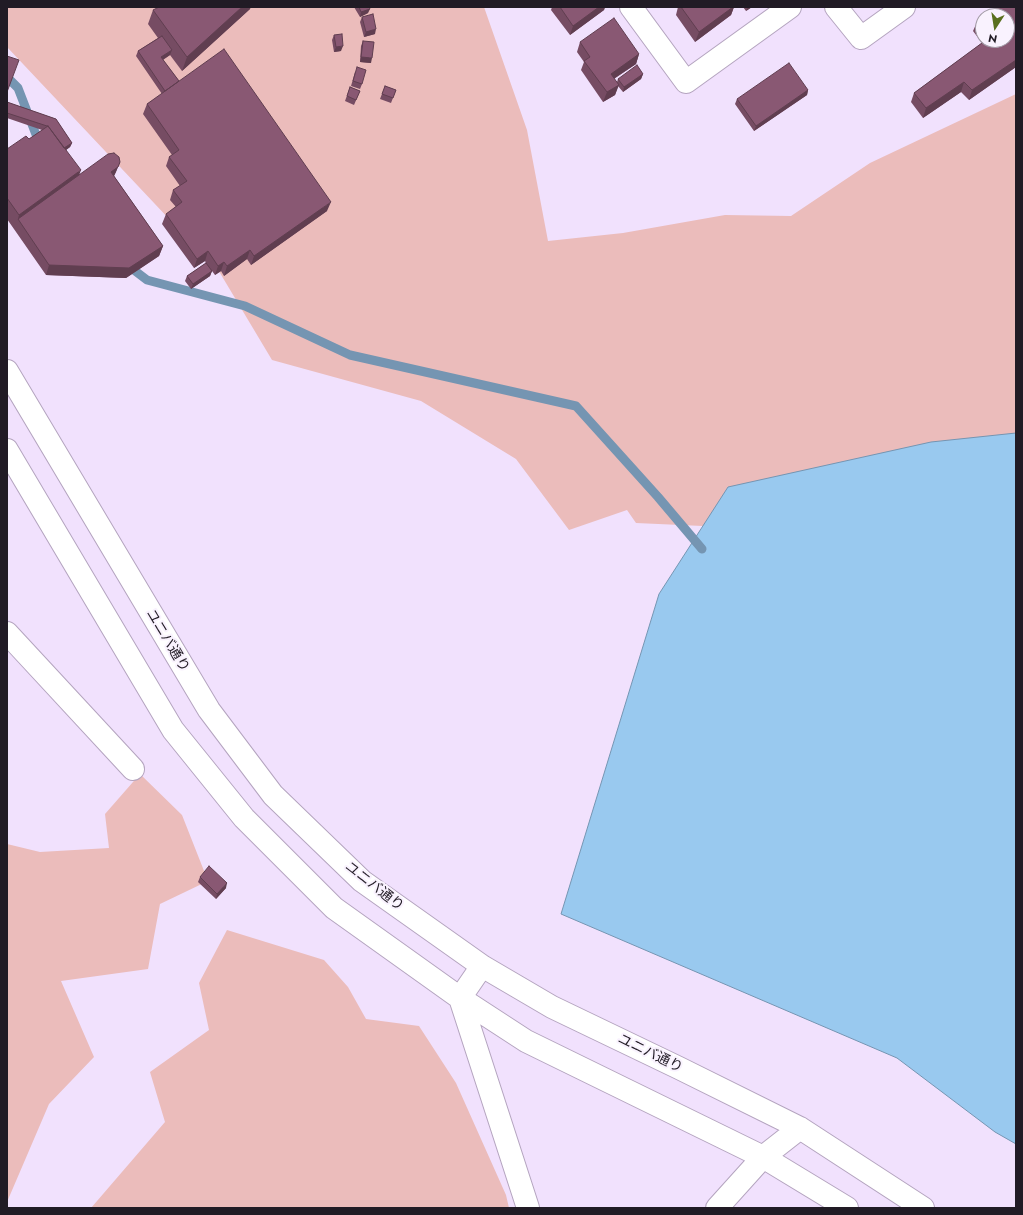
<!DOCTYPE html>
<html>
<head>
<meta charset="utf-8">
<style>
	body { margin:0 }
	#map { position:relative; width:1023px; height:1215px; overflow:hidden; background:#f1e1fd; font-family:Jost,sans-serif }
	canvas { display:block }
	.frame { position:absolute; inset:0; border:8px solid #211b25; pointer-events:none }
	.north { position:absolute; left:975px; top:8px; width:40px; height:40px; box-sizing:border-box; background:#f9f2fe; border:1px solid #a39ca7; border-radius:50%; rotate:192deg; font-size:11px; font-weight:700; line-height:16px; text-align:center; color:#211b25 }
	.north::after { content:''; display:block; margin:auto; width:14px; height:18px; background:#5a701f; clip-path:polygon(50% 0,100% 100%,50% 72%,0 100%) }
</style>
</head>
<body>
<div id="map">
<canvas width="1023" height="1215"></canvas>
<div class="frame"></div>
<div class="north">N</div>
</div>
<script>
const ctx = document.querySelector('canvas').getContext('2d');
ctx.lineJoin = 'round';
function paint(path, color) { ctx.fillStyle = color; ctx.fill(path, 'evenodd'); }
const shape = rows => new Path2D(rows.map(r => 'M' + r).join(''));
function trace(path, color, width, dash) { ctx.strokeStyle = color; ctx.lineWidth = width; ctx.lineCap = dash ? 'butt' : 'round'; ctx.setLineDash(dash || []); ctx.stroke(path); }
function label(font, color, halo, rows, align = 'center') {
  ctx.font = font + ' Jost,"Noto Sans JP",sans-serif'; ctx.lineWidth = 4; ctx.setLineDash([]); ctx.textBaseline = 'middle'; ctx.strokeStyle = halo; ctx.fillStyle = color; for (const [text, x, y, turn = 0] of rows) {
    ctx.save(); ctx.translate(x, y); ctx.rotate((+turn || 0) * Math.PI / 180); ctx.textAlign = isNaN(turn) ? turn : align; if (halo) ctx.strokeText(text, 0, 0); ctx.fillText(text, 0, 0); ctx.restore();
  }
}
paint(shape([
	[7,7,484,7,527,130,548,241,623,233,725,215,791,216,870,163,1016,94,1016,453,725,527,636,523,627,510,569,530,516,459,421,401,272,360,220,273,7,47],
	[140,774,182,815,208,881,160,904,148,969,61,981,94,1057,49,1104,7,1202,7,844,40,852,109,848,105,814],
	[227,930,324,960,348,987,366,1019,419,1026,456,1083,506,1195,509,1208,91,1208,165,1122,150,1072,209,1030,199,983]
]), '#ebbcbb');
const water = shape([
	[1016,433,1016,1144,995,1132,897,1058,561,914,659,594,728,487,931,442,1016,433]
]);
paint(water, '#99c9ef');
trace(water, '#7595b2', 1);
trace(shape([
	[7,77,18,88,40,145],
	[126,264,147,280,245,306,350,355,576,406,658,497,702,549]
]), '#7595b2', 9);
const minor = shape([
	[631,7,686,82,790,7],
	[836,7,861,38,904,7],
	[7,371,209,710,273,795,362,881,482,966,552,1007,679,1068,800,1128,923,1208],
	[7,450,173,730,244,818,334,908,460,998,526,1041,763,1157,847,1208],
	[7,633,133,769],
	[482,966,460,998,528,1208],
	[717,1208,763,1157,800,1128]
]);
trace(minor, '#b4a4bf', 24);
trace(minor, '#fff', 22);
paint(shape([
	[354,7,369,7,368,13,360,17],
	[552,7,605,7,604,10,570,35,551,10],
	[678,7,734,7,731,15,695,42,676,15],
	[743,7,752,7,746,11],
	[998,7,1016,7,1016,67,969,100,961,92,923,118,911,102,914,93,982,43,973,31,977,22,983,18,983,40,1007,40,1007,16,985,16],
	[250,9,182,71,170,55,163,60,179,81,327,211,251,265,247,259,224,276,221,271,215,275,212,271,210,276,191,289,185,281,187,276,206,263,205,261,194,268,162,224,166,214,176,207,170,200,173,190,180,186,166,166,169,157,172,155,143,114,147,104,162,94,136,56,138,51,158,38,148,24,153,10],
	[362,17,375,34,364,37,360,22],
	[334,35,341,51,334,52,332,40],
	[363,41,371,63,360,62,361,46],
	[580,42,639,54,636,64,614,79,617,82,618,79,643,74,641,79,623,92,618,86,615,95,603,102,581,70,584,62,577,52],
	[355,72,362,84,360,89,351,86],
	[385,86,396,90,391,103,380,99],
	[350,87,360,91,354,105,345,101],
	[808,90,807,95,754,131,735,104,737,99],
	[7,102,56,119,72,143,70,147,66,150,79,175,120,162,114,176,163,246,159,256,126,278,46,275,7,219,7,149,29,139,42,130,7,118],
	[200,877,226,888,216,899,198,882]
]), '#764c63');
paint(shape([
	[242,7,251,7,250,9,182,71,187,57],
	[599,7,605,7,604,10,570,35,573,26],
	[733,7,734,7,731,15,695,42,699,32],
	[748,7,752,7,746,11],
	[370,9,368,13,360,17,361,12],
	[376,29,375,34,364,37,366,32],
	[343,46,341,51,334,52,336,47],
	[172,50,170,55,159,62,161,57],
	[639,54,636,64,607,83,611,74],
	[361,57,372,58,371,63,360,62],
	[1016,60,1016,67,969,100,972,90],
	[643,74,641,79,623,92,624,87],
	[964,82,961,92,923,118,926,108],
	[619,85,615,95,603,102,607,92],
	[808,90,807,95,754,131,756,126],
	[72,143,70,147,62,153,64,148],
	[120,162,116,172,114,176,111,172],
	[81,170,76,184,18,219,19,215],
	[331,202,327,211,251,265,254,256],
	[163,246,159,256,126,278,46,275,49,265],
	[250,250,247,259,224,276,227,266],
	[208,251,205,261,194,268,197,259],
	[224,262,221,271,215,275,218,266],
	[212,271,210,276,191,289,193,284],
	[227,883,226,888,216,899,217,894]
]), '#603e50');
const building = shape([
	[159,7,242,7,187,57,153,10,159,7],
	[359,7,369,7,370,9,361,12,359,7],
	[560,7,599,7,573,26,560,7],
	[681,7,733,7,699,32,681,7],
	[998,7,1016,7,1016,60,972,90,964,82,926,108,914,93,986,40,1007,40,1007,16,985,16,998,7],
	[373,14,376,29,366,32,362,17,373,14],
	[614,18,639,54,611,74,619,85,607,92,584,61,590,57,580,42,614,18],
	[983,18,983,30,977,22,983,18],
	[342,34,343,46,336,47,334,35,342,34],
	[162,36,172,50,161,57,179,81,165,91,138,51,162,36],
	[363,41,374,42,372,58,361,57,363,41],
	[224,49,331,202,254,256,250,250,227,266,224,262,218,266,208,251,197,259,166,214,182,202,173,190,187,181,169,157,179,150,147,104,224,49],
	[7,56,19,60,7,92,7,56],
	[789,63,808,90,756,126,737,99,789,63],
	[637,65,643,74,624,87,618,79,637,65],
	[357,67,366,70,362,84,353,81,357,67],
	[385,86,396,90,393,98,382,94,385,86],
	[350,87,360,91,356,100,347,96,350,87],
	[7,102,56,119,72,143,64,148,48,126,47,126,7,113,7,102],
	[48,126,81,170,19,215,7,198,7,149,26,136,29,139,48,126],
	[114,153,119,157,120,162,118,167,111,172,163,246,129,268,49,265,18,219,108,154,114,153],
	[206,263,212,271,193,284,187,276,206,263],
	[209,866,227,883,217,894,200,877,209,866]
]);
paint(building, '#895873');
trace(building, '#603e50', 1);
label('14px', '#211b25', '#f9f2fe', [
	["ユニバ通り",167,641,59],
	["ユニバ通り",374,887,38],
	["ユニバ通り",650,1054,26]
]);
</script>
</body>
</html>
